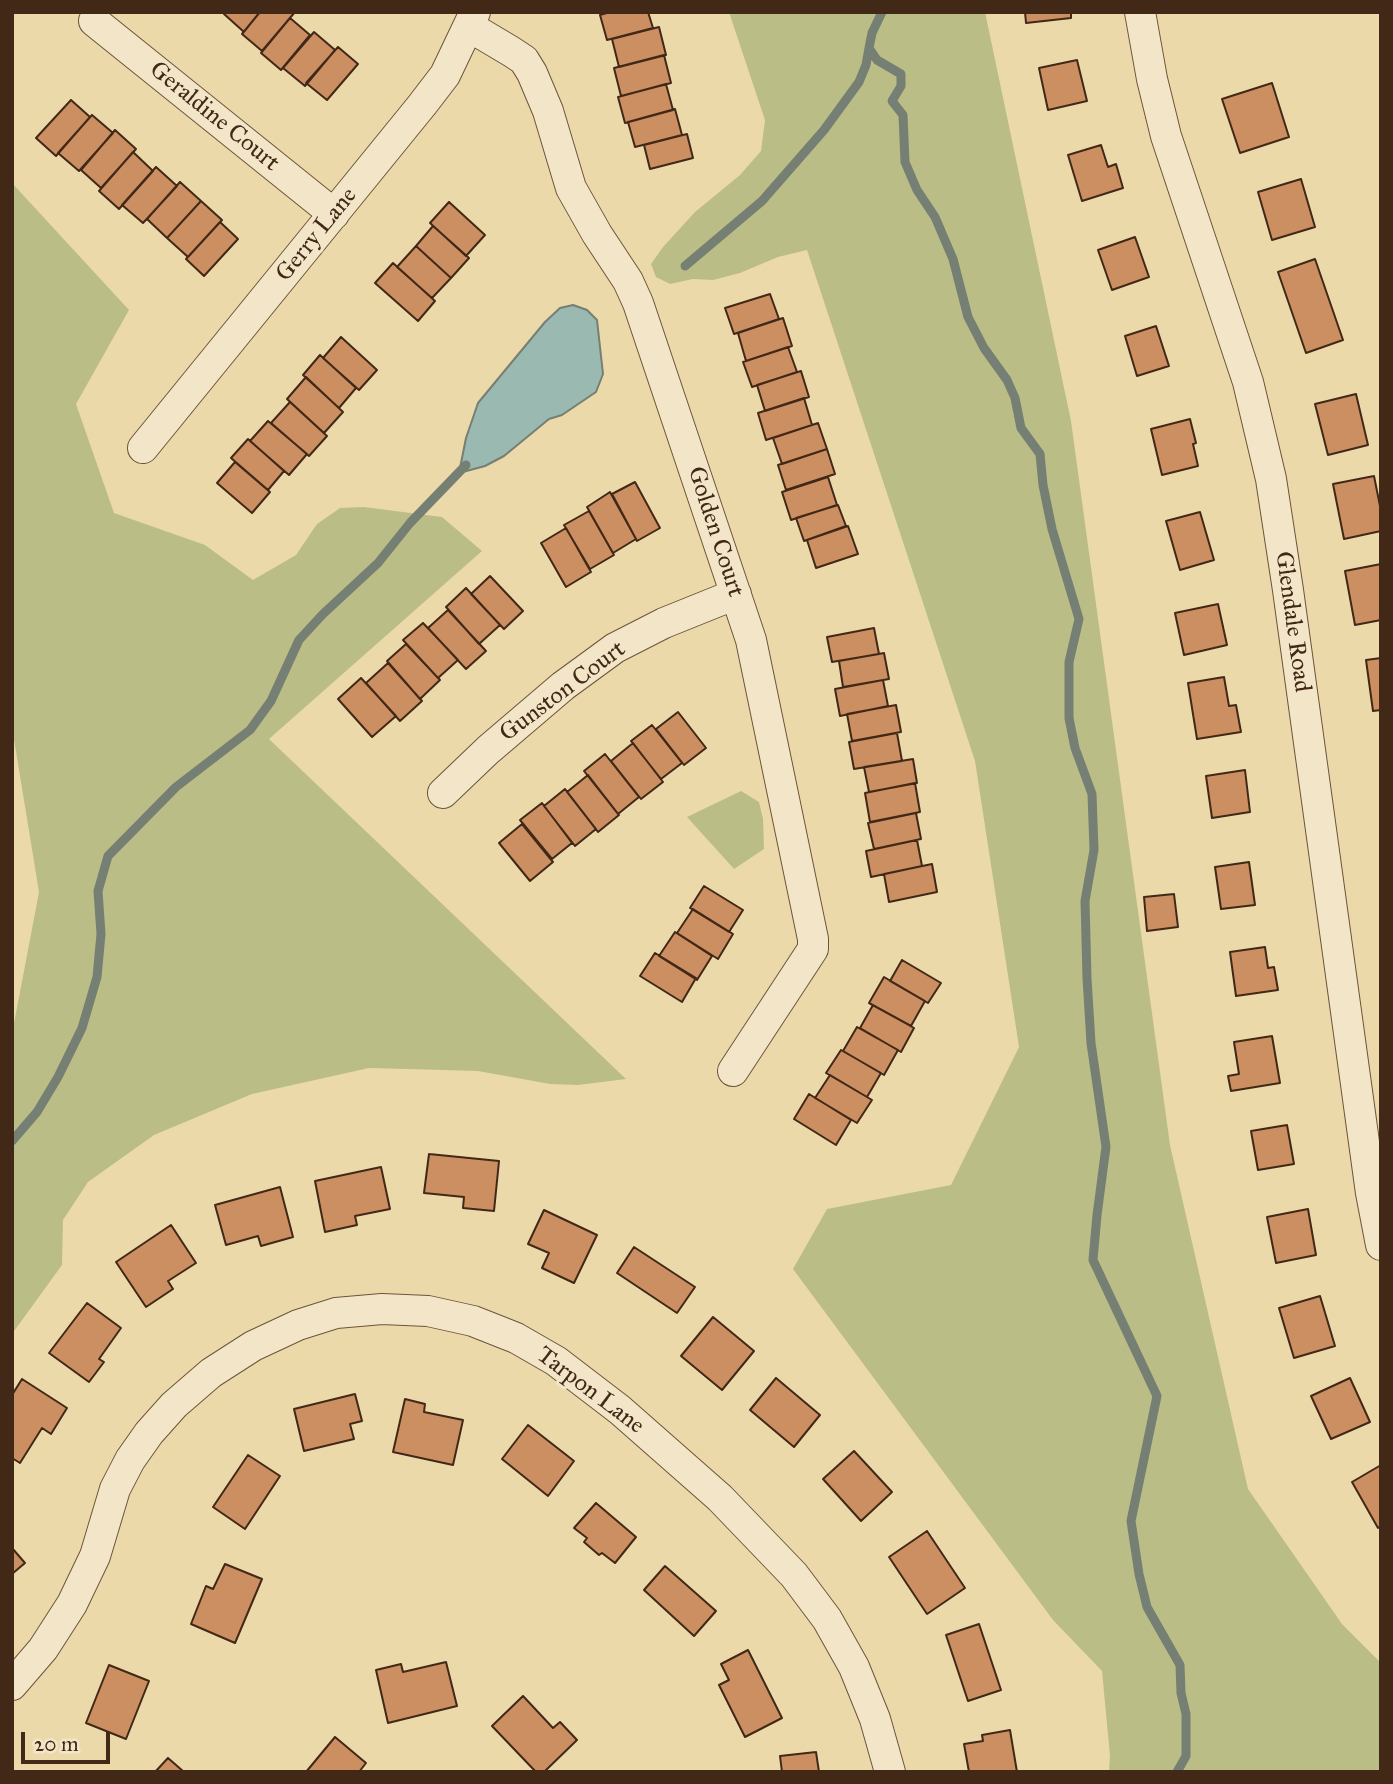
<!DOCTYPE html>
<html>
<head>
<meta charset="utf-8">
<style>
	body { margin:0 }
	#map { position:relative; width:1393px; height:1784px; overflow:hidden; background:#ecd9aa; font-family:"IM FELL Great Primer",serif }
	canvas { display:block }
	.frame { position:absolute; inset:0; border:14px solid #412817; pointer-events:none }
	.scale { position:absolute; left:21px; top:1732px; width:89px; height:32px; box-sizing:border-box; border:4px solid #412817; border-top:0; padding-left:9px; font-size:21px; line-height:24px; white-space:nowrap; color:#412817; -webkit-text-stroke:5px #f3e6c8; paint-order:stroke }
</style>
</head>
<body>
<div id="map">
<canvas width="1393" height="1784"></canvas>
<div class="frame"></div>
<div class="scale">20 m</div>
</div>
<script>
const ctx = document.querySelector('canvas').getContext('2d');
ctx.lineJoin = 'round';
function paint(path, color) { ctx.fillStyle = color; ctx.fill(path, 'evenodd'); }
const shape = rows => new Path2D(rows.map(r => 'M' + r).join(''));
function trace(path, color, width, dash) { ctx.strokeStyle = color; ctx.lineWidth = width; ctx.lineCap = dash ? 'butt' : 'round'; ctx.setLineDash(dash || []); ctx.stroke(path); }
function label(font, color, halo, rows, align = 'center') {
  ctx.font = font + ' "IM FELL Great Primer",serif'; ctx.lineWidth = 6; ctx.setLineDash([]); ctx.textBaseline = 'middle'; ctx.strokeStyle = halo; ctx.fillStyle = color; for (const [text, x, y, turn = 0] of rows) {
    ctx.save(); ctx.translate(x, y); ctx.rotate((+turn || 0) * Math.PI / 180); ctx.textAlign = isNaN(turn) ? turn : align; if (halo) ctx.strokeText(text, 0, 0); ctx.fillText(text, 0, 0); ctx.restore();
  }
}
paint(shape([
	[729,12,985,12,1071,421,1170,1145,1248,1489,1342,1624,1381,1663,1381,1772,1109,1772,1110,1756,1102,1671,1053,1620,793,1269,827,1209,951,1185,1019,1047,975,761,807,250,778,257,740,273,713,280,693,279,670,284,656,277,651,264,663,247,695,212,740,175,761,151,765,120],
	[12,183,129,310,76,404,114,513,205,545,253,580,296,555,317,524,340,508,364,507,442,517,482,551,269,739,626,1079,578,1085,550,1084,478,1071,369,1068,252,1094,154,1135,88,1182,63,1220,62,1265,12,1334,12,1034,39,892,12,727],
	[741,791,759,802,763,819,764,849,734,869,687,817]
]), '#babe86');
const water = shape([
	[573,305,587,310,597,320,603,374,596,392,562,415,549,419,504,456,485,466,459,473,466,438,478,403,545,322,560,308,573,305]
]);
paint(water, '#9ab9b1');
trace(water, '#767f73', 2);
trace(shape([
	[882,12,872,33,869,48,877,60,901,74,901,86,892,101,903,115,905,162,917,190,935,217,953,259,968,317,984,348,1007,380,1015,398,1021,428,1040,454,1043,485,1052,529,1079,619,1069,662,1069,718,1075,748,1092,794,1094,850,1085,901,1087,978,1091,1043,1106,1147,1097,1215,1093,1260,1157,1396,1131,1521,1139,1574,1147,1607,1180,1665,1181,1693,1186,1714,1186,1756,1177,1772],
	[685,266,762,201,824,130,859,82,866,65,869,48],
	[12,1141,37,1112,58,1077,82,1028,97,977,101,934,98,891,108,856,176,787,250,730,271,701,299,640,323,614,378,563,410,523,466,465]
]), '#767f73', 9);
const building = shape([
	[225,12,260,12,244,32,224,14,225,12],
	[260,12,295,12,262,51,242,34,260,12],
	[610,12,648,12,653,28,607,40,600,15,610,12],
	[1025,12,1071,12,1071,18,1026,23,1025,12],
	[290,18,310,35,281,70,261,53,290,18],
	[659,27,666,55,619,67,612,39,659,27],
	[314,32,335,50,305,86,283,68,314,32],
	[338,47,358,64,327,100,306,83,338,47],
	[664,55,671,83,621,96,614,68,664,55],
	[1077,60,1087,101,1048,110,1039,68,1077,60],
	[1272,83,1289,137,1240,153,1222,99,1272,83],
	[666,84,673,110,625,123,618,97,666,84],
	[71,100,90,117,56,156,36,138,71,100],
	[675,109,682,135,635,147,628,122,675,109],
	[92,115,113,133,79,171,58,153,92,115],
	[115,130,136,149,101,188,81,170,115,130],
	[687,134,693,158,650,169,644,145,687,134],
	[1101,145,1108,167,1116,164,1123,188,1082,201,1068,155,1101,145],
	[133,152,153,171,119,209,99,191,133,152],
	[156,167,177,186,143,223,122,205,156,167],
	[1301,179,1315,227,1272,240,1258,192,1301,179],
	[180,182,201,201,167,238,147,219,180,182],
	[201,201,222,220,188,257,167,238,201,201],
	[449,202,485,235,466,256,430,223,449,202],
	[220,222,238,239,204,276,186,259,220,222],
	[433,226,469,258,451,278,416,246,433,226],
	[1135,237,1149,277,1112,290,1098,250,1135,237],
	[416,246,451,278,432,298,397,267,416,246],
	[1315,259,1343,340,1306,353,1278,272,1315,259],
	[393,263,435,301,418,321,375,283,393,263],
	[770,294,779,319,734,334,725,308,770,294],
	[783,318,792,346,746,361,738,333,783,318],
	[1156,326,1169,366,1137,376,1125,336,1156,326],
	[341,337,377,370,359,390,323,358,341,337],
	[788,347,797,372,752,387,743,362,788,347],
	[320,355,356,388,339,408,303,375,320,355],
	[801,371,809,397,765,411,757,385,801,371],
	[306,377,343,412,324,433,287,399,306,377],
	[1356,394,1368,445,1328,455,1315,404,1356,394],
	[804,398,812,425,766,440,758,413,804,398],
	[290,402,327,436,309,456,271,423,290,402],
	[1190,419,1196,443,1193,444,1198,466,1162,475,1151,429,1190,419],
	[268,421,307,454,289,475,250,441,268,421],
	[818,423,827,449,782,464,773,438,818,423],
	[248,439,284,471,268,490,231,458,248,439],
	[827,449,835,474,786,490,778,465,827,449],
	[235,462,270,492,252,513,217,483,235,462],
	[1374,476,1381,511,1381,531,1344,539,1333,484,1374,476],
	[828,477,837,505,791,520,782,492,828,477],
	[635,482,660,528,637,541,612,494,635,482],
	[610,492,636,539,613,553,587,507,610,492],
	[838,505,846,526,804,541,796,518,838,505],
	[589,511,614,555,590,569,564,525,589,511],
	[1200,512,1214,560,1180,570,1166,521,1200,512],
	[848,526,858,554,816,568,807,540,848,526],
	[566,528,591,572,566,587,541,543,566,528],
	[1381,564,1381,620,1355,625,1345,571,1381,564],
	[490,576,523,611,504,629,471,594,490,576],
	[466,588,500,625,479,644,446,607,466,588],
	[1218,604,1227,645,1184,655,1175,613,1218,604],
	[448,610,486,651,466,669,428,628,448,610],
	[423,623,458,660,438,678,403,640,423,623],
	[874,628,879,654,832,662,827,637,874,628],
	[406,644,440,680,420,699,387,661,406,644],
	[884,653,889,679,843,687,839,661,884,653],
	[1381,658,1381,710,1373,711,1366,660,1381,658],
	[388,663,422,701,400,721,366,683,388,663],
	[1224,677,1229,706,1236,705,1241,732,1197,739,1188,683,1224,677],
	[361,678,396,716,372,737,338,699,361,678],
	[883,680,888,706,840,716,835,689,883,680],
	[896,705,901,732,852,741,847,714,896,705],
	[678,712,706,748,684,765,656,729,678,712],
	[652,725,682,763,661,779,631,741,652,725],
	[897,733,902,761,854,769,849,742,897,733],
	[633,743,663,782,641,799,611,761,633,743],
	[605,754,639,797,618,814,584,771,605,754],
	[913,759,917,783,869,792,864,767,913,759],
	[1245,770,1250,812,1212,818,1206,776,1245,770],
	[588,775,619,815,598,832,567,792,588,775],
	[915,783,920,812,870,822,865,793,915,783],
	[565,789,596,829,575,846,544,806,565,789],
	[542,803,572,843,552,859,520,820,542,803],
	[916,813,921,839,874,849,868,823,916,813],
	[522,824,553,862,530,881,499,843,522,824],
	[917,840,922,866,871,877,866,851,917,840],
	[1249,862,1255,905,1221,909,1215,867,1249,862],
	[932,864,937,892,889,902,884,874,932,864],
	[704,886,743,910,729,932,690,908,704,886],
	[1174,894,1178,927,1147,931,1144,897,1174,894],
	[693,909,733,934,718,959,677,933,693,909],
	[675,932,712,956,697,980,659,956,675,932],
	[1265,947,1268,968,1274,967,1278,990,1236,996,1230,952,1265,947],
	[655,953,696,978,682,1002,640,976,655,953],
	[902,960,941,983,928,1003,890,981,902,960],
	[884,977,925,1001,911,1026,869,1003,884,977],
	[873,1005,914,1028,901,1052,860,1028,873,1005],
	[857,1027,898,1050,884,1075,843,1051,857,1027],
	[1272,1036,1280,1083,1231,1091,1228,1076,1239,1074,1234,1042,1272,1036],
	[841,1050,881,1073,867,1097,826,1073,841,1050],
	[830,1075,872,1100,857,1123,815,1098,830,1075],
	[809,1094,851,1120,836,1145,794,1119,809,1094],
	[1287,1125,1294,1164,1258,1170,1251,1131,1287,1125],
	[429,1154,499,1161,494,1211,463,1208,464,1197,424,1193,429,1154],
	[381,1167,390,1209,355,1216,357,1225,325,1232,315,1181,381,1167],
	[280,1187,293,1237,261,1246,258,1236,226,1245,215,1205,280,1187],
	[1308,1209,1316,1255,1276,1263,1267,1217,1308,1209],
	[544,1210,597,1235,574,1283,542,1268,549,1253,528,1244,544,1210],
	[171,1225,196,1263,168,1281,173,1289,146,1307,116,1262,171,1225],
	[634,1247,695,1287,677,1313,617,1273,634,1247],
	[1320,1296,1335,1346,1294,1358,1279,1308,1320,1296],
	[87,1303,121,1328,99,1359,104,1362,89,1382,49,1353,87,1303],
	[713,1317,754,1351,722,1390,681,1356,713,1317],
	[776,1378,820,1415,794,1447,750,1410,776,1378],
	[1350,1378,1370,1422,1331,1439,1311,1396,1350,1378],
	[22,1379,67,1408,51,1434,42,1428,20,1463,12,1458,12,1395,22,1379],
	[355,1394,362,1421,350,1424,354,1439,304,1451,294,1409,355,1394],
	[405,1399,425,1404,424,1412,463,1420,453,1465,393,1452,405,1399],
	[528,1425,574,1461,548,1496,502,1459,528,1425],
	[854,1451,892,1492,861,1521,823,1479,854,1451],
	[248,1455,280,1476,245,1529,213,1507,248,1455],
	[1381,1465,1381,1526,1378,1528,1352,1482,1381,1465],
	[596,1503,636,1537,615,1563,602,1553,599,1555,584,1542,587,1538,574,1528,596,1503],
	[927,1531,965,1588,927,1614,889,1557,927,1531],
	[12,1548,25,1563,12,1574,12,1548],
	[225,1564,262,1579,235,1643,191,1624,206,1586,213,1589,225,1564],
	[665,1566,716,1611,694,1636,644,1590,665,1566],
	[979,1624,1001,1690,968,1701,946,1635,979,1624],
	[748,1650,782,1718,745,1737,719,1685,729,1680,721,1664,748,1650],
	[446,1662,457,1706,388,1723,376,1670,401,1664,403,1672,446,1662],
	[109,1665,149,1681,126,1739,86,1723,109,1665],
	[523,1696,553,1728,560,1722,577,1740,544,1772,536,1772,492,1726,523,1696],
	[1010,1730,1017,1772,969,1772,964,1744,983,1741,982,1735,1010,1730],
	[335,1737,366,1763,359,1772,306,1772,335,1737],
	[816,1752,819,1772,782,1772,780,1756,816,1752],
	[168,1758,184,1772,155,1772,168,1758]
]);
paint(building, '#cc8f62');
trace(building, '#412817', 2);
const street = shape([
	[1140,12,1152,79,1166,136,1248,382,1271,479,1288,590,1371,1193,1381,1245],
	[94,21,334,214],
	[470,27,512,52,524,60,532,73,548,111,571,188,597,234,628,281,638,303,751,640,813,939,813,949,733,1071],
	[143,448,422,105,445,75,475,12],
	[443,793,488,750,563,686,615,648,664,623,736,594],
	[12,1685,43,1649,72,1604,95,1556,115,1489,130,1460,149,1433,174,1405,211,1373,253,1346,298,1325,336,1313,382,1309,428,1311,473,1321,516,1338,556,1361,620,1410,720,1498,794,1575,827,1619,854,1667,875,1719,890,1772]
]);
trace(street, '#6c543c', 32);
trace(street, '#f3e6c8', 30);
label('24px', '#412817', '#f3e6c8', [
	["Geraldine Court",214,117,39],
	["Gerry Lane",317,235,-51],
	["Golden Court",715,532,72],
	["Glendale Road",1292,622,82],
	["Gunston Court",563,692,-37],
	["Tarpon Lane",590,1391,37]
]);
</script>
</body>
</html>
